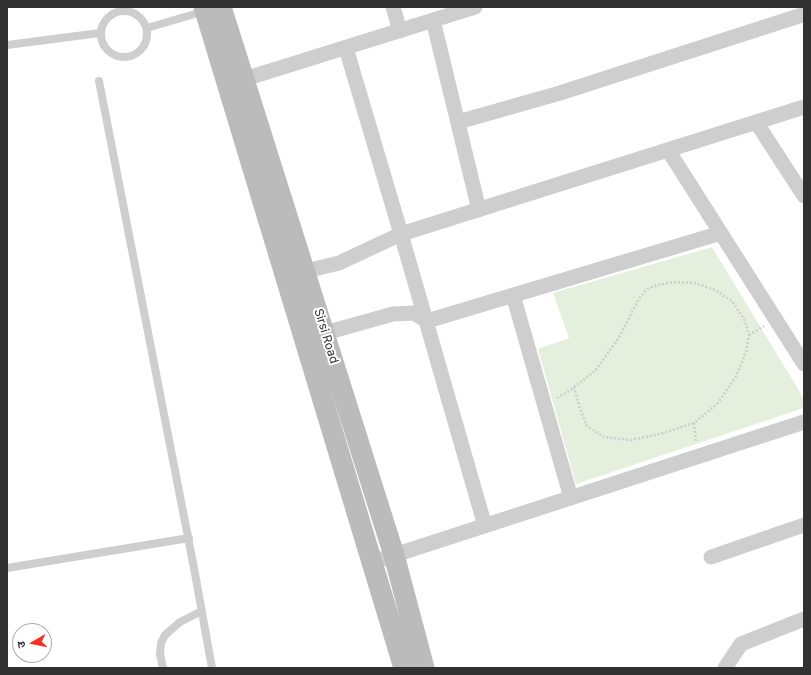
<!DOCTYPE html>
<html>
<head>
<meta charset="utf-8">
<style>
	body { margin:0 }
	#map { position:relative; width:811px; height:675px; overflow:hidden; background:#fff; font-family:Inter,"Noto Sans Devanagari",sans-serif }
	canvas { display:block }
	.frame { position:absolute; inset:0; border:8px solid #313131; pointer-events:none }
	.north { position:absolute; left:12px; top:623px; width:40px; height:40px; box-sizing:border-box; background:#fff; border:1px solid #adadad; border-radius:50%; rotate:261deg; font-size:11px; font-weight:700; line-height:16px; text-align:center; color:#313131 }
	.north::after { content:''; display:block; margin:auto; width:14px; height:18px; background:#f33227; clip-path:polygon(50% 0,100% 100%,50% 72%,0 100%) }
</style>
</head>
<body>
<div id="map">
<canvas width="811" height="675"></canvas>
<div class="frame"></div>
<div class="north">उ</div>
</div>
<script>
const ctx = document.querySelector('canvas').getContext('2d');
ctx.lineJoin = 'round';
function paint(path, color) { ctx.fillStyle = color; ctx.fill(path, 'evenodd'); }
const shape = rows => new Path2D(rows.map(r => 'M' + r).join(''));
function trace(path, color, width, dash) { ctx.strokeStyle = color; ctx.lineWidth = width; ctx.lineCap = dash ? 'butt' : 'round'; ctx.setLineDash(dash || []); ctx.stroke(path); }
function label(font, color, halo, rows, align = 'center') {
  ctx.font = font + ' Inter,sans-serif'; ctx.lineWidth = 4; ctx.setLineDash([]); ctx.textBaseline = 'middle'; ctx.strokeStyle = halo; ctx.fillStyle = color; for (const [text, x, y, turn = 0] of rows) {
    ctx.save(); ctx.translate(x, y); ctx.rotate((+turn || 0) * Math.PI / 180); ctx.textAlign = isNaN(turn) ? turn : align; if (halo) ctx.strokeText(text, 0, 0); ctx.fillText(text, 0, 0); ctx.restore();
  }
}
paint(shape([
	[712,247,804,399,804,408,576,484,538,349,569,338,553,293]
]), '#e5efde');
trace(shape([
	[749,335,764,326],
	[557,398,569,391,595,371,618,339,639,299,646,290,654,286,672,282,695,283,715,290,732,301,744,319,749,335,746,352,736,376,718,403,694,423,660,434,631,440,604,437,587,426,579,406,574,387],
	[694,423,696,442]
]), '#cecece', 2.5, [2, 2]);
trace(shape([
	'101 34a23 23 0 1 1 46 0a23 23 0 1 1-46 0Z',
	[147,28,205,11],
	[7,45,100,33],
	[99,81,194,568,212,668],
	[7,568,189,538],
	[163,668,160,654,161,643,165,635,180,622,202,611]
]), '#cecece', 8);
trace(shape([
	[393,7,400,31],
	[433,20,479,210],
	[346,48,401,234,804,107],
	[235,82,475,7],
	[458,122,560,93,802,15],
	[756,122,804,196],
	[668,150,804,364],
	[306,271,339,263,401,234,485,526],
	[513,295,571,498],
	[325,333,393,314,414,313,427,321,721,233],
	[711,557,804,525],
	[373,562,804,422],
	[725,668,741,644,804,619]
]), '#cecece', 15);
trace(shape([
	[204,7,404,668],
	[221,7,394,555,424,668]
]), '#bbb', 21);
label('12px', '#313131', '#fff', [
	["Sirsi Road",326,336,73]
]);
</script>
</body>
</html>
